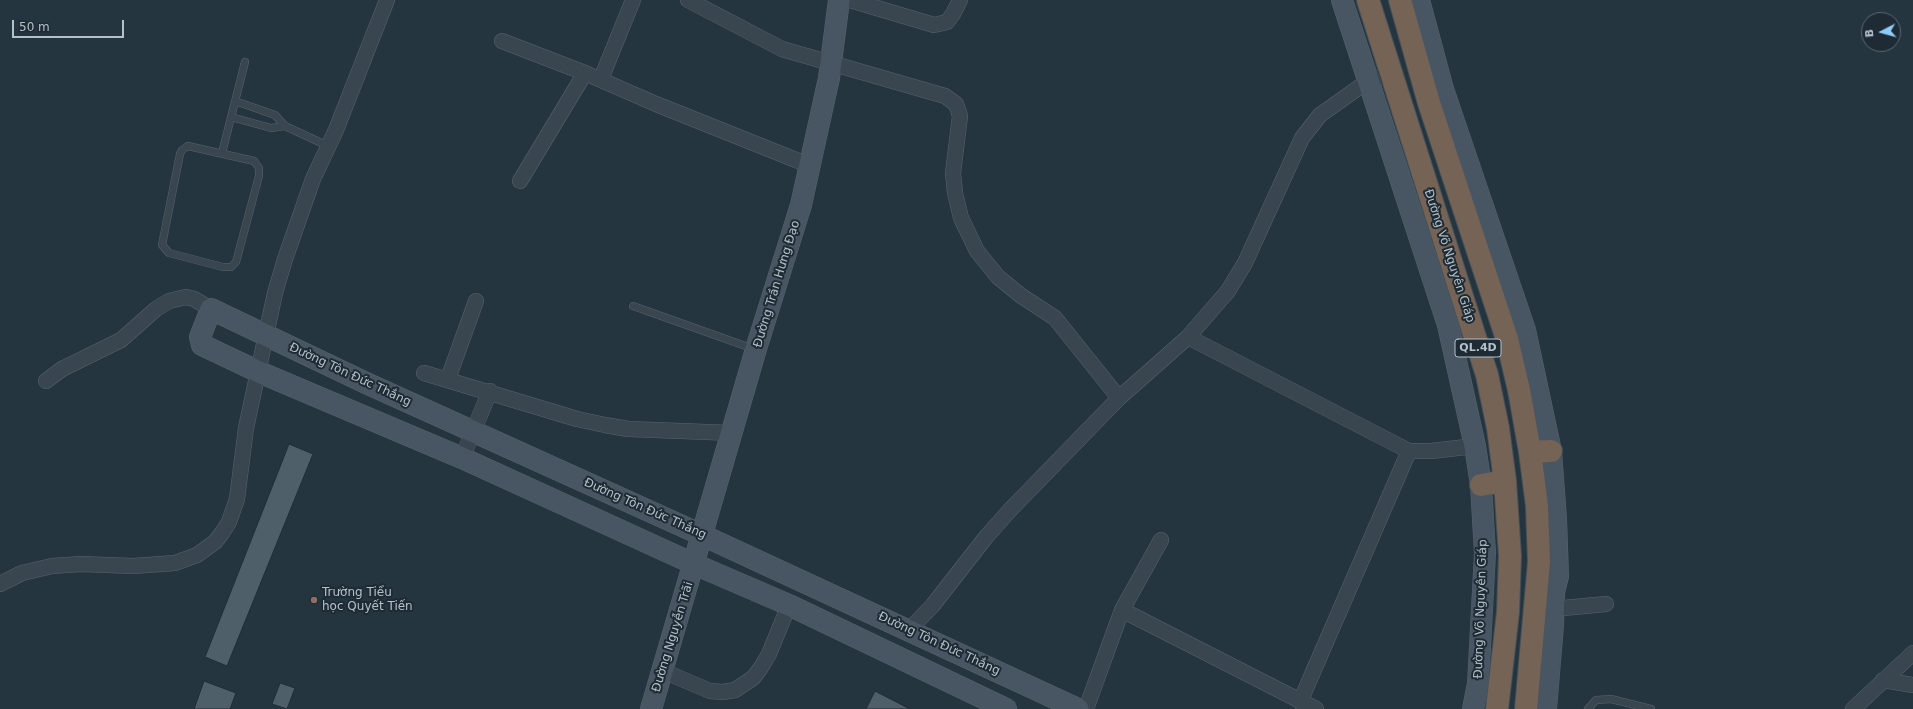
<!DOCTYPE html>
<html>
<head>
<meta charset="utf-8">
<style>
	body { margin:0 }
	#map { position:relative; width:1913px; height:709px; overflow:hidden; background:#25353f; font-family:"DejaVu Sans",sans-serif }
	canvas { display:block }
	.north { position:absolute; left:1861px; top:12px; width:40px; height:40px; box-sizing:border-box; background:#1e2b34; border:1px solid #5a6770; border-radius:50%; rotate:264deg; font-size:11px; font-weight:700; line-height:16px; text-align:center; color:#b5c1c9 }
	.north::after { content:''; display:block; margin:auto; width:14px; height:18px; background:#8ecbf6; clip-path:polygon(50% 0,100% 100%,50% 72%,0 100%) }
	.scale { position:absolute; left:12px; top:20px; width:112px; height:18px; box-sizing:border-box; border:2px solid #b5c1c9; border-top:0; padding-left:5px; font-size:12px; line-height:14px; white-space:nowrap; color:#b5c1c9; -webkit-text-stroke:3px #1e2b34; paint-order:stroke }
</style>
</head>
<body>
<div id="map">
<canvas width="1913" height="709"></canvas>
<div class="north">B</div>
<div class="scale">50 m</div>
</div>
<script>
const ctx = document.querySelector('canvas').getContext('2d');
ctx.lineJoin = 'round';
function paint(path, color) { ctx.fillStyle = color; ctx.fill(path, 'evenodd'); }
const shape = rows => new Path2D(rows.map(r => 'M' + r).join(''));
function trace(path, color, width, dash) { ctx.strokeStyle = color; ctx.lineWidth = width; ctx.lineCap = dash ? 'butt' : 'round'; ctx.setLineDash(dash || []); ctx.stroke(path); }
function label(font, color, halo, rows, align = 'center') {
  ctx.font = font + ' "DejaVu Sans",sans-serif'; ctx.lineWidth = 4; ctx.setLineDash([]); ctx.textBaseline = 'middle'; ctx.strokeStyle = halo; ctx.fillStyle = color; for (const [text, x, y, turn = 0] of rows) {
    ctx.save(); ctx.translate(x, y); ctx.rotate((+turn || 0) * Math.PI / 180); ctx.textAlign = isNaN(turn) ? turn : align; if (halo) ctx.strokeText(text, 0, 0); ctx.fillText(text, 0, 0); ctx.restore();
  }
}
const building = shape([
	[289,444,313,454,227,666,205,657,289,444],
	[204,681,236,693,230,709,194,709,204,681],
	[280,683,295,688,287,709,272,704,280,683],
	[875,691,910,709,866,709,875,691]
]);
paint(building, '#4e5f6a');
trace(building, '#202d36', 1);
const lane = shape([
	[235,101,275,115,285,126,328,146],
	[231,117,271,128,285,126],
	[188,146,254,161,259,168,259,176,236,262,231,267,223,267,169,253,162,245,180,154,182,150,188,146],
	[222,153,245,62],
	[633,306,754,349],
	[1588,709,1596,700,1611,699,1651,709]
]);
const street = shape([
	[688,0,782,49,945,96,956,104,960,116,953,173,955,193,961,218,977,251,998,277,1020,295,1055,318,1119,398],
	[850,0,934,25,947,22,953,14,960,0],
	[502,41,585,73,656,104,811,166],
	[601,79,633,0],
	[520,181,585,73],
	[1188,337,1409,451,1431,451,1475,446],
	[424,373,577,419,605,425,628,429,733,433],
	[448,379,476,301],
	[46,381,62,369,121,340,156,309,169,301,186,297,194,299,211,309],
	[462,458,490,391],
	[0,584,22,573,52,566,81,564,133,566,175,563,197,555,215,542,222,533,229,522,237,499,246,428,275,293,285,259,313,179,336,130,387,0],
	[1553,609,1606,604],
	[1122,610,1316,709],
	[909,630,933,605,986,537,1010,510,1119,398,1188,337,1228,291,1245,263,1302,138,1320,115,1368,81,1391,74],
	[663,671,710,691,723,692,735,690,753,678,760,669,769,654,789,605],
	[1883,680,1913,685],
	[1300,702,1409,451],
	[1086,709,1122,610,1161,540],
	[1853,709,1913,653]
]);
const secondary = shape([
	[1342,0,1448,325,1475,446,1481,485,1485,553,1478,684,1473,709],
	[1419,0,1443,89,1525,330,1551,451,1556,519,1558,576,1554,592,1553,625,1546,709],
	[651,709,756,349,801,205,829,78,839,0],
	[1006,709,789,605,694,564,462,458,259,372,202,345,200,337,211,309,366,383,702,535,1078,709]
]);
const highway = shape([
	[1368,0,1487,375,1498,428,1505,481,1510,556,1508,612,1497,709],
	[1400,0,1429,103,1507,339,1519,390,1530,452,1537,506,1539,562,1526,709],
	[1530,452,1551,451],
	[1481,485,1505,481]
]);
trace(lane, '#57646c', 8);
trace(street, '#57646c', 16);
trace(secondary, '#57646c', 22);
trace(highway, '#445159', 24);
trace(lane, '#39464f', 7);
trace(street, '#39464f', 15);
trace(secondary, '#475662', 21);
trace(highway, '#756356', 22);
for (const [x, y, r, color] of [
	[314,600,4,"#8d6e63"]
]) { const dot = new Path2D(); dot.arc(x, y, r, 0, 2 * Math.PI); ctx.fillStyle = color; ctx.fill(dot); trace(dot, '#1e2b34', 1.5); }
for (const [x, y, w] of [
	[1478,348,46]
]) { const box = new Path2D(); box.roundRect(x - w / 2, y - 9, w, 18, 3); ctx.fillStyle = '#1e2b34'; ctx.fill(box); trace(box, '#b5c1c9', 1); }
label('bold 11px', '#b5c1c9', null, [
	["QL.4D",1478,348]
]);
label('12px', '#b5c1c9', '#1e2b34', [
	["Đường Võ Nguyên Giáp",1449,256,72],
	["Đường Trần Hưng Đạo",777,284,-73],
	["Đường Tôn Đức Thắng",350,375,25],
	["Đường Tôn Đức Thắng",645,509,24],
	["Đường Võ Nguyên Giáp",1481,609,-88],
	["Đường Nguyễn Trãi",673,637,-73],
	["Đường Tôn Đức Thắng",939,644,25]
]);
label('12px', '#b5c1c9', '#1e2b34', [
	["Trường Tiểu",322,593],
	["học Quyết Tiến",322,607]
], 'left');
</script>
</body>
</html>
